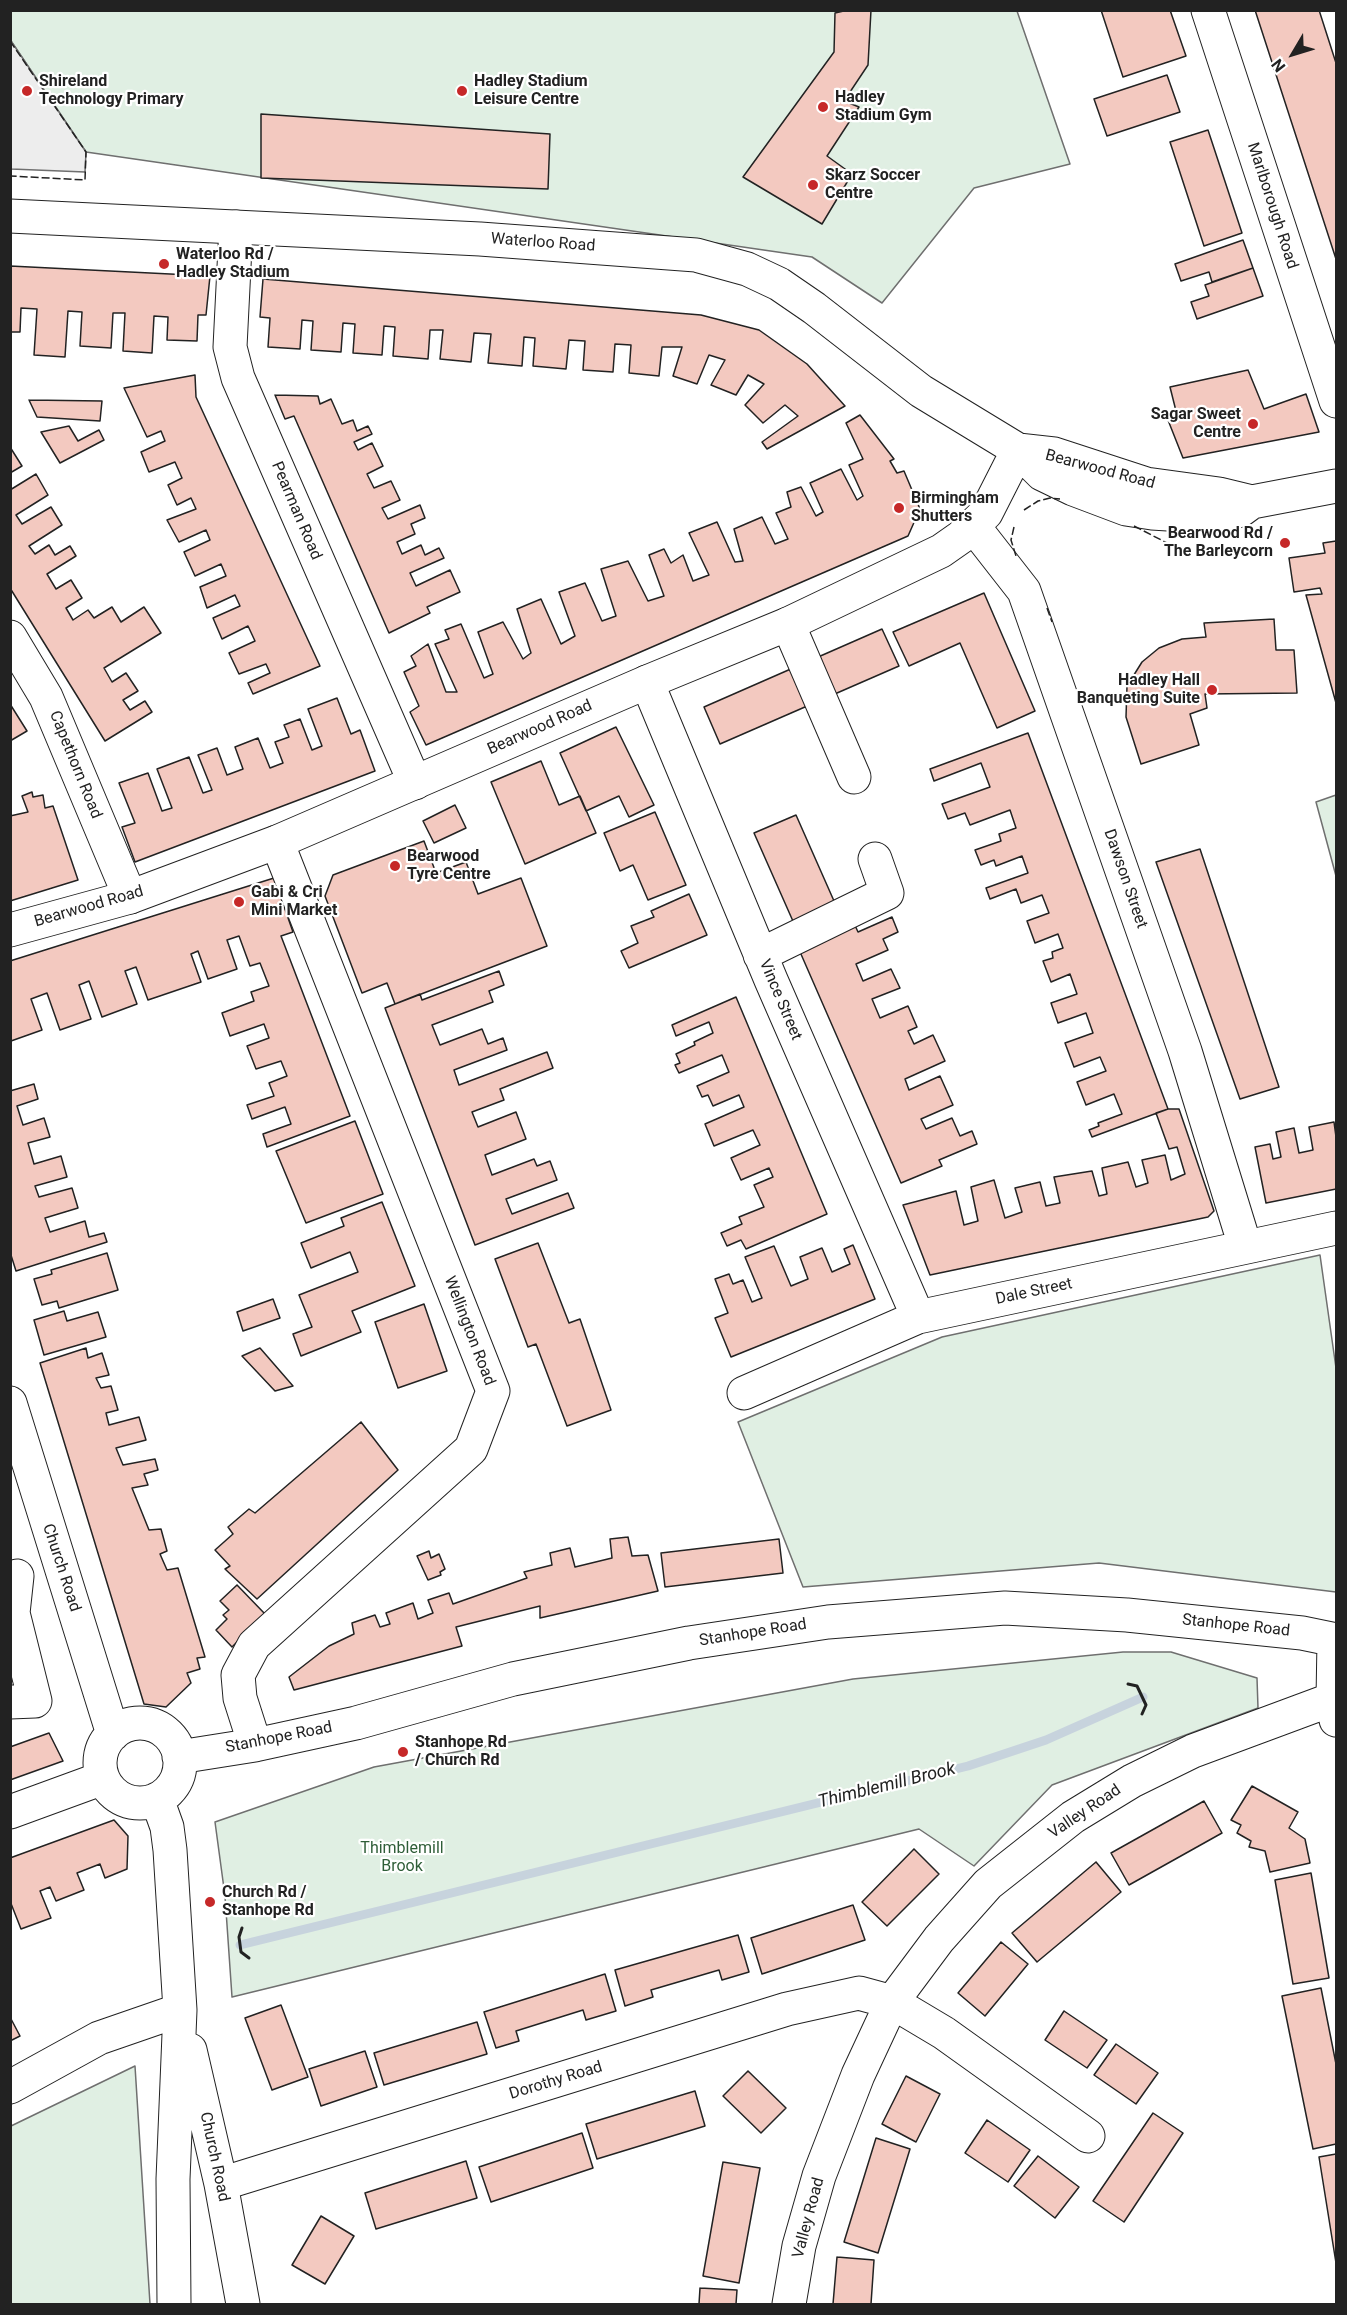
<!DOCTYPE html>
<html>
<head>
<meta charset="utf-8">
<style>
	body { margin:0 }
	#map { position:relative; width:1347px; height:2315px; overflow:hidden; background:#fff; font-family:Roboto,sans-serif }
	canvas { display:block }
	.frame { position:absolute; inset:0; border:12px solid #222; pointer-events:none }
	.north { position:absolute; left:1263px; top:24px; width:60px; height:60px; -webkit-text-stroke:4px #fff; paint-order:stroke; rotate:232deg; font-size:16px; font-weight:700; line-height:24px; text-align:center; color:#222 }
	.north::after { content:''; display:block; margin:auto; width:21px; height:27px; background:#222; clip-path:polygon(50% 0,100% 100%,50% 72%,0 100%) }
</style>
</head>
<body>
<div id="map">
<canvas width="1347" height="2315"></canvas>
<div class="frame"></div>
<div class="north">N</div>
</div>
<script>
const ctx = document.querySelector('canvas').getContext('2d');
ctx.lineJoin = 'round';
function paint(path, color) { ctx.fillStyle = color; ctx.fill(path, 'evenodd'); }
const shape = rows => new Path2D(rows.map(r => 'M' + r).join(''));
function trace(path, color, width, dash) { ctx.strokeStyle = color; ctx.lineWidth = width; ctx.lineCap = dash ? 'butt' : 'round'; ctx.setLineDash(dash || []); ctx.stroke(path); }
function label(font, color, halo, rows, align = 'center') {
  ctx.font = font + ' Roboto,sans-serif'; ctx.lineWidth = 4.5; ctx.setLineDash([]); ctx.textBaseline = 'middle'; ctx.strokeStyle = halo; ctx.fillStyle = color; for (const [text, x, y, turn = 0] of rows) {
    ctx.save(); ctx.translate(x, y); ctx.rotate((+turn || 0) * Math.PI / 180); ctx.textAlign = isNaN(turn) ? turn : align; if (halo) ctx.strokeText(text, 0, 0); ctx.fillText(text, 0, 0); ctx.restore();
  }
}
const green = shape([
	[10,11,1017,11,1070,164,974,188,882,303,812,257,86,152,11,41,10,11],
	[1336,795,1336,876,1316,802,1336,795],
	[1320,1255,1336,1368,1336,1592,1099,1563,803,1587,738,1422,942,1337,1320,1255],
	[1123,1652,1171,1652,1257,1678,1258,1708,1052,1785,974,1866,919,1829,232,1997,225,1896,215,1822,374,1767,853,1679,1123,1652],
	[135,2066,150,2304,11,2304,11,2126,135,2066]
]);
paint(green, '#e0efe3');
trace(green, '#6f6f6f', 1.5);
const parking = shape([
	[11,41,86,152,85,172,11,169,11,41]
]);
paint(parking, '#ededed');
trace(parking, '#6f6f6f', 1.5);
trace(shape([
	[240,1945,968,1766,1046,1740,1143,1697]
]), '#c7d3dd', 9);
const building = shape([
	[848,10,871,10,868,65,844,101,859,107,827,156,852,174,822,224,743,177,834,52,835,13,848,10],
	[1101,10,1170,10,1186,56,1123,77,1101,10],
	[1255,10,1319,10,1336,63,1336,259,1255,10],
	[1167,75,1180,112,1107,136,1094,99,1167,75],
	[261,114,550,134,548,189,261,178,261,114],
	[1208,130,1242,233,1204,246,1170,142,1208,130],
	[1243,240,1253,268,1212,282,1209,272,1181,281,1175,264,1243,240],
	[10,266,210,276,206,315,198,315,197,341,167,340,168,317,154,316,152,353,123,351,125,313,113,313,111,348,80,346,82,312,68,311,65,357,34,355,37,309,21,308,20,332,10,332,10,266],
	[1253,268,1263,296,1197,319,1191,302,1209,296,1205,285,1253,268],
	[263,279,701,315,759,330,807,364,845,406,767,449,762,442,798,416,785,405,763,423,745,405,764,384,748,375,736,395,711,385,725,360,709,355,697,384,673,376,682,347,662,347,659,376,629,373,631,345,615,344,613,372,583,370,585,341,569,340,566,369,533,366,535,338,524,337,522,366,488,363,491,334,474,333,471,362,440,359,443,330,430,330,428,359,393,356,395,327,384,326,382,355,353,353,355,324,343,323,341,352,311,350,313,321,302,320,300,349,268,347,270,318,260,317,263,279],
	[1248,370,1264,409,1306,394,1319,432,1183,458,1166,415,1176,411,1170,387,1248,370],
	[195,375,196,397,320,666,253,694,248,683,270,673,266,664,239,674,229,653,255,641,248,626,222,639,213,618,240,606,235,595,207,608,200,587,226,576,221,564,195,576,184,552,210,540,206,530,179,542,167,520,196,509,191,498,177,505,168,485,182,478,175,462,149,472,141,452,165,441,161,431,147,437,124,388,195,375],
	[275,395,318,396,320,404,331,399,342,424,353,420,357,431,368,426,372,434,354,442,358,450,372,443,383,466,367,474,374,488,391,481,400,500,382,508,388,519,420,505,425,518,411,524,415,534,397,542,402,554,421,545,425,555,439,548,444,558,410,573,416,586,450,570,460,592,427,607,430,613,389,633,294,416,285,419,275,395],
	[29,400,102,401,100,421,37,417,29,400],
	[860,415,894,459,890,461,897,473,904,471,920,509,908,536,426,745,410,712,419,706,404,672,416,666,411,656,428,644,446,692,457,692,435,644,449,639,445,630,461,624,484,678,493,674,478,632,503,622,523,659,531,653,517,609,541,599,561,644,575,636,559,592,585,583,602,621,616,616,601,569,628,561,648,601,664,596,649,555,664,549,671,563,683,555,693,581,709,575,689,533,717,522,735,562,743,561,734,529,762,517,775,544,788,539,776,513,791,507,787,492,801,487,816,516,823,512,810,483,841,469,857,500,863,496,849,465,863,459,846,423,860,415],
	[69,426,78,441,99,430,104,440,60,463,41,432,69,426],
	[10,447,22,466,10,473,10,447],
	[36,474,48,495,16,515,22,524,51,507,62,525,29,546,35,554,49,545,55,555,70,546,76,556,47,574,56,589,71,580,82,598,66,608,73,620,88,610,94,618,112,607,121,622,144,607,161,633,104,668,112,682,126,673,138,691,123,700,130,710,145,701,152,712,105,741,10,588,10,490,36,474],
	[1336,541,1336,703,1306,595,1322,594,1320,588,1294,592,1289,558,1325,553,1323,543,1336,541],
	[984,593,1035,711,997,728,960,643,909,666,893,632,984,593],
	[1274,619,1276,650,1294,650,1297,693,1205,694,1207,708,1190,714,1199,745,1141,764,1126,717,1127,686,1142,662,1159,648,1182,639,1206,637,1204,623,1274,619],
	[882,629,899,666,720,744,704,707,882,629],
	[337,698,351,734,360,730,375,771,135,862,122,827,135,823,119,783,148,773,162,811,172,808,157,769,189,757,203,793,212,790,198,755,217,748,227,775,243,769,235,747,258,738,270,768,283,763,275,742,289,737,284,725,300,719,312,750,322,746,308,709,337,698],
	[10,704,27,731,10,741,10,704],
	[616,727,654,805,629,817,619,796,586,811,560,753,616,727],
	[1028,733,1168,1109,1092,1137,1089,1130,1099,1126,1098,1123,1122,1114,1114,1094,1086,1105,1077,1082,1106,1071,1100,1057,1074,1067,1065,1043,1093,1033,1086,1013,1058,1023,1051,1003,1077,994,1070,974,1051,982,1043,961,1053,958,1052,952,1063,948,1058,934,1035,943,1027,921,1049,913,1042,895,1021,903,1016,889,990,899,986,888,1028,873,1022,856,996,866,994,860,981,865,975,850,1001,841,999,834,1016,828,1010,810,970,825,965,813,948,819,942,804,990,787,981,763,934,781,930,769,1028,733],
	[541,761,559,805,580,796,596,833,525,864,491,782,541,761],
	[32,792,33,797,43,795,45,808,53,806,78,880,10,901,10,816,28,812,22,796,32,792],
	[455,805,466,828,434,843,423,821,455,805],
	[655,812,686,885,648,900,633,865,620,871,604,833,655,812],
	[796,815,838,910,796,928,754,833,796,815],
	[424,841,436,873,466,862,478,894,521,878,547,946,395,1004,387,983,362,993,325,896,333,875,424,841],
	[1200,849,1279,1087,1240,1099,1156,862,1200,849],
	[274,878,293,932,281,936,350,1116,267,1147,263,1134,291,1124,285,1107,252,1119,247,1105,274,1096,269,1083,287,1076,281,1061,256,1069,247,1046,269,1038,264,1024,230,1036,222,1013,254,1001,251,992,269,986,260,963,250,966,239,936,227,940,237,969,208,979,198,951,191,954,201,982,148,1000,136,967,125,971,137,1004,102,1017,89,981,79,985,91,1019,60,1030,47,993,31,999,42,1030,11,1041,10,961,274,878],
	[689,894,707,935,629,968,621,951,638,943,631,926,654,917,651,911,689,894],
	[892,917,898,932,883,939,888,950,856,964,863,981,891,969,900,988,872,999,880,1018,908,1006,917,1027,908,1031,914,1044,933,1035,945,1061,905,1079,909,1090,940,1076,953,1105,921,1119,926,1129,952,1118,960,1136,972,1131,977,1144,939,1160,942,1166,901,1183,797,945,853,921,858,932,892,917],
	[499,971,504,985,489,991,493,1002,432,1025,440,1045,482,1029,488,1044,503,1038,507,1050,454,1070,459,1085,547,1052,553,1068,500,1089,504,1100,472,1112,478,1127,516,1112,526,1139,485,1155,492,1175,534,1159,537,1166,550,1161,557,1180,506,1199,512,1214,568,1193,574,1208,475,1245,385,1008,420,994,422,1000,499,971],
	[736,997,827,1214,746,1249,741,1240,727,1246,721,1233,742,1224,739,1217,764,1207,754,1185,773,1177,769,1168,741,1180,731,1158,760,1145,753,1130,714,1146,705,1124,744,1107,739,1095,713,1106,708,1095,702,1097,697,1086,729,1072,722,1055,679,1073,675,1065,680,1063,676,1054,695,1045,694,1042,713,1033,709,1022,676,1036,672,1025,736,997],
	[34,1084,38,1099,17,1106,23,1125,44,1118,50,1137,28,1143,34,1164,61,1156,67,1177,35,1186,39,1197,72,1188,78,1208,45,1218,50,1232,85,1221,89,1237,104,1233,107,1242,16,1271,10,1252,10,1091,34,1084],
	[1168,1109,1179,1109,1214,1211,1208,1217,930,1275,903,1205,956,1191,964,1225,978,1221,971,1187,994,1180,1005,1218,1022,1212,1015,1188,1040,1182,1046,1206,1060,1203,1054,1177,1092,1171,1099,1196,1107,1194,1102,1168,1128,1162,1136,1187,1148,1183,1142,1160,1165,1155,1171,1180,1185,1174,1177,1147,1169,1149,1156,1113,1168,1109],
	[355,1121,383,1194,306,1223,276,1151,355,1121],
	[1334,1122,1336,1137,1336,1189,1266,1203,1255,1147,1270,1144,1273,1159,1281,1157,1276,1132,1294,1128,1299,1153,1313,1150,1309,1127,1334,1122],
	[382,1202,415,1286,352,1311,361,1332,301,1356,293,1334,312,1327,299,1295,358,1272,350,1252,311,1268,301,1243,344,1226,341,1218,382,1202],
	[538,1243,569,1323,580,1319,611,1410,567,1426,536,1344,528,1347,495,1259,538,1243],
	[853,1245,875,1299,731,1357,715,1318,728,1313,715,1279,729,1274,733,1284,743,1280,752,1302,762,1298,745,1257,774,1246,791,1286,808,1279,800,1257,822,1248,832,1272,850,1264,844,1249,853,1245],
	[107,1253,118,1290,59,1308,57,1301,42,1305,34,1279,52,1274,51,1270,107,1253],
	[273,1299,280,1318,243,1331,237,1312,273,1299],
	[424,1304,447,1371,398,1388,375,1322,424,1304],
	[64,1311,67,1321,98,1312,106,1337,44,1355,34,1320,64,1311],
	[86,1348,88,1358,102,1353,109,1375,96,1378,101,1388,111,1386,118,1410,106,1413,109,1425,139,1417,146,1440,116,1448,123,1465,155,1459,158,1470,144,1474,148,1485,132,1488,149,1530,161,1529,167,1551,160,1554,167,1570,178,1568,205,1657,197,1658,200,1669,187,1673,191,1683,166,1707,144,1704,40,1363,86,1348],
	[260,1348,293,1386,275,1391,242,1356,260,1348],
	[361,1422,398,1470,257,1599,225,1569,230,1566,215,1550,233,1534,228,1527,249,1509,255,1513,361,1422],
	[628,1537,632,1556,648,1555,658,1591,540,1618,540,1606,456,1627,462,1646,294,1690,289,1677,329,1646,354,1634,352,1623,375,1615,380,1627,390,1624,386,1613,413,1603,418,1619,433,1613,428,1600,449,1593,453,1604,527,1578,524,1572,552,1565,550,1553,570,1548,575,1567,612,1558,610,1539,628,1537],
	[779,1539,783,1573,665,1587,661,1553,779,1539],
	[429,1551,431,1558,439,1554,445,1569,440,1572,441,1575,428,1580,417,1556,429,1551],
	[237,1585,265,1614,232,1647,216,1630,227,1619,223,1615,229,1610,220,1601,237,1585],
	[49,1733,63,1761,10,1780,10,1747,49,1733],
	[1252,1786,1298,1812,1289,1828,1305,1839,1310,1863,1270,1872,1265,1851,1249,1847,1251,1841,1237,1833,1241,1825,1231,1820,1252,1786],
	[1204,1801,1222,1833,1129,1885,1111,1853,1204,1801],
	[114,1820,128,1836,127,1869,105,1878,100,1864,77,1873,84,1890,56,1901,50,1887,40,1891,51,1918,21,1929,10,1901,10,1858,114,1820],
	[914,1849,939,1874,887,1926,862,1902,914,1849],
	[1096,1862,1121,1892,1037,1962,1012,1933,1096,1862],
	[1311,1873,1329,1978,1293,1984,1275,1880,1311,1873],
	[853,1905,865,1940,762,1974,751,1938,853,1905],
	[738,1935,749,1972,722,1980,719,1970,651,1990,653,1997,625,2006,615,1970,738,1935],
	[1001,1942,1028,1964,985,2016,958,1993,1001,1942],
	[605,1974,616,2011,586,2020,583,2010,516,2031,519,2041,496,2048,484,2012,605,1974],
	[1321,1988,1336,2064,1336,2144,1313,2149,1282,1996,1321,1988],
	[281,2005,308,2077,272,2090,245,2018,281,2005],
	[1064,2011,1107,2040,1087,2068,1045,2040,1064,2011],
	[10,2017,20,2036,10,2041,10,2017],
	[477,2022,487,2054,384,2085,374,2053,477,2022],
	[1116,2044,1158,2073,1136,2104,1094,2075,1116,2044],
	[365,2051,377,2087,321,2106,309,2069,365,2051],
	[748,2071,786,2108,761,2133,723,2096,748,2071],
	[906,2076,940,2094,916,2142,882,2124,906,2076],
	[695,2091,705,2126,597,2159,586,2124,695,2091],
	[1153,2113,1183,2133,1124,2222,1093,2201,1153,2113],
	[987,2120,1030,2150,1008,2182,965,2153,987,2120],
	[582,2133,593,2168,491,2202,479,2167,582,2133],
	[876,2138,910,2149,878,2253,844,2242,876,2138],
	[1336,2154,1336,2263,1319,2157,1336,2154],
	[1038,2156,1079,2187,1055,2218,1014,2186,1038,2156],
	[466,2161,477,2198,376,2229,365,2193,466,2161],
	[723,2162,760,2168,739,2283,703,2276,723,2162],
	[321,2216,354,2236,325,2284,292,2265,321,2216],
	[837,2257,874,2260,871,2304,833,2304,837,2257],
	[700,2288,737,2290,736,2304,699,2304,700,2288]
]);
paint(building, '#f3c9c0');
trace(building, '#222', 1.5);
const minor = shape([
	[1208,10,1336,401],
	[236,227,230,347,238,378,415,783],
	[974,527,1024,591,1185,1051,1245,1246],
	[788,624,854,777],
	[10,637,46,697,130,897],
	[647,682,771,980,918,1317],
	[760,955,887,893,875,859],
	[744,1393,918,1317,1336,1228],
	[10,1403,113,1734],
	[1334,1640,1333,1699,1336,1720],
	[10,1702,35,1701,13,1613,17,1576],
	'100 1763a40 40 0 1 1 80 0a40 40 0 1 1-80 0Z',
	[255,1745,240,1698,238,1675,254,1645,471,1449,493,1391,277,842],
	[179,1757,255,1745,356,1723,513,1679,689,1643,828,1622,1005,1608,1127,1615,1302,1633,1336,1640],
	[157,1799,167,1827,170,1850,180,2010,173,2179,174,2304],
	[10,1812,103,1778],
	[190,2050,221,2184,243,2304],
	[10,2087,99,2038,180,2010],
	[221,2184,787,2009,859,1993,892,2002,944,2033,1088,2136],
	[789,2304,799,2246,819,2176,858,2075,892,2002,939,1939,988,1884,1073,1817,1132,1781,1193,1751,1333,1699]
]);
const major = shape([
	[10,216,480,239,696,255,747,269,779,284,814,308,921,391,1018,450,1042,474,1073,489,1126,509,1152,513,1216,517,1241,510,1252,502],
	[1018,450,1054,454,1146,484,1219,494,1252,502,1336,486],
	[10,930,130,897,277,842,647,682,788,624,941,551,961,537,986,513,1018,450]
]);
trace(minor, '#222', 35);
trace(major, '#222', 35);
trace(minor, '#fff', 33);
trace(major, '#fff', 33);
trace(shape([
	[10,41,86,152,85,180,10,176],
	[1024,510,1038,501,1050,498,1060,499],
	[1134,526,1171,545],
	[1014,527,1011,540,1016,556],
	[1047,608,1052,622]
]), '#222', 1.5, [8, 3]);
trace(shape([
	[1128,1684,1137,1686,1146,1705,1142,1714],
	[242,1928,239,1937,241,1952,249,1958]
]), '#222', 3);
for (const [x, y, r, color] of [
	[27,91,6,"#c62828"],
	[462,91,6,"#c62828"],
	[823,107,6,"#c62828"],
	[813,185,6,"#c62828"],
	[164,264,6,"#c62828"],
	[1253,424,6,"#c62828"],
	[899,508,6,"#c62828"],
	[1285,543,6,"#c62828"],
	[1212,690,6,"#c62828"],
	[395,866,6,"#c62828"],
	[239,902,6,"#c62828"],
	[403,1752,6,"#c62828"],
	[210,1902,6,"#c62828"]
]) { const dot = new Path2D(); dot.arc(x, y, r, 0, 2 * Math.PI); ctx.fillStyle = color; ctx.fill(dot); trace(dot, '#fff', 2); }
label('bold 16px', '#222', '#fff', [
	["Shireland",39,82],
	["Technology Primary",39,100],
	["Hadley Stadium",474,82],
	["Leisure Centre",474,100],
	["Hadley",835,98],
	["Stadium Gym",835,116],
	["Skarz Soccer",825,176],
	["Centre",825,194],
	["Waterloo Rd /",176,255],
	["Hadley Stadium",176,273],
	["Sagar Sweet",1241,415,"right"],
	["Centre",1241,433,"right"],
	["Birmingham",911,499],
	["Shutters",911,517],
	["Bearwood Rd /",1273,534,"right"],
	["The Barleycorn",1273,552,"right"],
	["Hadley Hall",1200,681,"right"],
	["Banqueting Suite",1200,699,"right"],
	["Bearwood",407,857],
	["Tyre Centre",407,875],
	["Gabi & Cri",251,893],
	["Mini Market",251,911],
	["Stanhope Rd",415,1743],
	["/ Church Rd",415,1761],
	["Church Rd /",222,1893],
	["Stanhope Rd",222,1911]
], 'left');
label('16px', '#222', '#fff', [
	["Marlborough Road",1272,206,72],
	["Waterloo Road",543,243,4],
	["Bearwood Road",1100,470,15],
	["Pearman Road",296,511,67],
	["Bearwood Road",540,728,-24],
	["Capethorn Road",75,765,68],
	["Dawson Street",1125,879,71],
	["Bearwood Road",89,907,-16],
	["Vince Street",780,1000,67],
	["Dale Street",1034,1292,-12],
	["Wellington Road",469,1331,69],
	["Church Road",61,1568,72],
	["Stanhope Road",1236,1626,6],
	["Stanhope Road",753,1633,-9],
	["Stanhope Road",279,1738,-11],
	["Valley Road",1085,1812,-34],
	["Dorothy Road",556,2081,-17],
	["Church Road",214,2157,78],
	["Valley Road",809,2218,-75]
]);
label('16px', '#2f5e38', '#fff', [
	["Thimblemill",402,1849],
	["Brook",402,1867]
]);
label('italic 18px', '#222', '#fff', [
	["Thimblemill Brook",887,1786,-14]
]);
</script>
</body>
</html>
